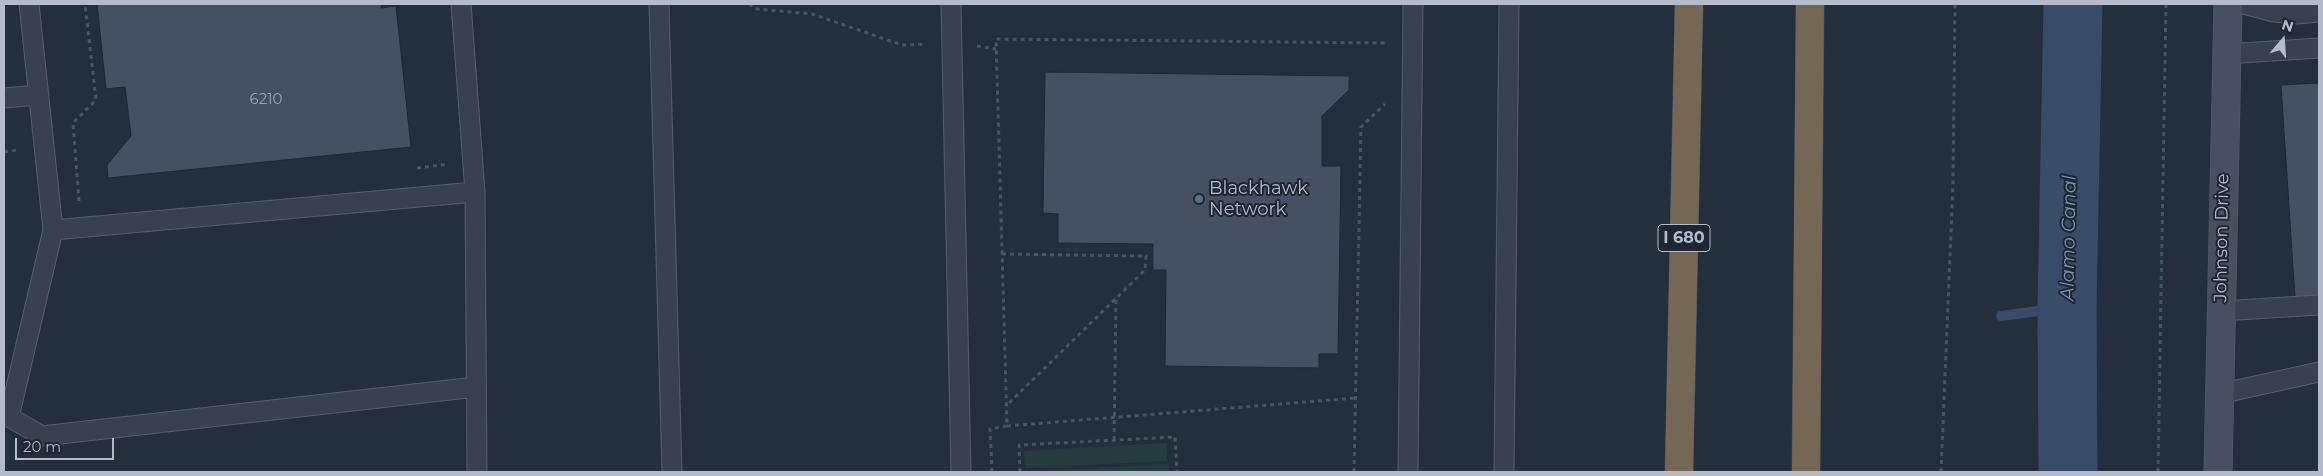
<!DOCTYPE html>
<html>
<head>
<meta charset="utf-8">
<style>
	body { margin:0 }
	#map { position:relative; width:2323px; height:476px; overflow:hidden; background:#242f3e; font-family:Montserrat,sans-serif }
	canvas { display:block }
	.frame { position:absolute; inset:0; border:5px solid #b4bcc9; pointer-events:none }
	.north { position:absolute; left:2258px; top:15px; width:50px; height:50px; -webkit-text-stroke:4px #1d2633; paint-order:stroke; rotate:18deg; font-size:14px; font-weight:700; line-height:20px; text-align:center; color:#b4bcc9 }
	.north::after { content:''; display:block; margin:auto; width:18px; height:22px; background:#b4bcc9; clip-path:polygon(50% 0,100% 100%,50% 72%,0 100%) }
	.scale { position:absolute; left:15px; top:438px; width:99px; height:22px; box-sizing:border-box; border:2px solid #b4bcc9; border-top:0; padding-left:6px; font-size:15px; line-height:18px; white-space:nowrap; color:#b4bcc9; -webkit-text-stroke:4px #1d2633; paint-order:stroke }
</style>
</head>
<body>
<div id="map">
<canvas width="2323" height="476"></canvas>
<div class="frame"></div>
<div class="north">N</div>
<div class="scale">20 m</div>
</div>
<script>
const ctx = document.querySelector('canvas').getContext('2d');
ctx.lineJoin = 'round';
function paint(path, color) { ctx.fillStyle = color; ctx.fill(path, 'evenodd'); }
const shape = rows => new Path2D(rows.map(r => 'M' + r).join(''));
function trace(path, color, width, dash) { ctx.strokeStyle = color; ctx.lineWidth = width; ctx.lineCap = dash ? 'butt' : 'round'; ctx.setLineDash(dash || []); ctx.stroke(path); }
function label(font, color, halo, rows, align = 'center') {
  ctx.font = font + ' Montserrat,sans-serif'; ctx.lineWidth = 4; ctx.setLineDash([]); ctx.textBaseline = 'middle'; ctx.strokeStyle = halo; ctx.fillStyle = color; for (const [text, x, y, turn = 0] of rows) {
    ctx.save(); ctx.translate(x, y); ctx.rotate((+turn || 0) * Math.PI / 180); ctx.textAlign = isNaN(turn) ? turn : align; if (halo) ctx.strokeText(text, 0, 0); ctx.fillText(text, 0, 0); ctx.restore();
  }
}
paint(shape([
	[1167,443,1167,461,1025,468,1024,451],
	[1169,464,1169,472,1028,472]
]), '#263c3f');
trace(shape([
	[2001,316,2067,307]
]), '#394c67', 10);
trace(shape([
	[2068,472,2067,307,2073,4]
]), '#394c67', 59);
const building = shape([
	[97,4,381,4,381,8,396,6,411,147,108,178,107,165,131,136,125,87,106,89,97,4],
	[1045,72,1349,76,1349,90,1322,116,1322,166,1341,166,1338,354,1319,354,1319,368,1165,366,1166,270,1153,270,1153,244,1058,243,1058,214,1043,213,1045,72],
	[2319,83,2319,296,2295,298,2281,85,2319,83]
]);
paint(building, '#455162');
trace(building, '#1f2835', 1);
const lane = shape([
	[29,4,53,230,9,417,42,436,476,387],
	[461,4,475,192,477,472],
	[659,4,672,472],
	[951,4,961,472],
	[2244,4,2274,12,2297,14,2319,12],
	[2226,54,2319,48],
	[4,98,39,95],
	[53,230,475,192],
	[2221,311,2319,305],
	[2219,394,2319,372],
	[1408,472,1413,4],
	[1504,472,1509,4]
]);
const secondary = shape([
	[2218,472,2228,4]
]);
const highway = shape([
	[1679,472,1689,4],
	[1806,472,1810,4]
]);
trace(lane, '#565f6c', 21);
trace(secondary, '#565f6c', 29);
trace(highway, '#434c59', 29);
trace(shape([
	[749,4,757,9,812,14,902,45,926,44],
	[977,46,996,49],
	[4,152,18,150],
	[417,168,448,164],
	[79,201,73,123,96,100,85,4],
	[1002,254,1146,256,1145,270,1007,405],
	[1007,426,1355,398],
	[1114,440,1116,300],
	[992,472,990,429,1007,426,996,39,1387,43],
	[1020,472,1019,445,1175,437,1177,472],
	[1354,472,1361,127,1385,104],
	[1941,472,1953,184,1955,4],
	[2158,472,2166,4]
]), '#44595c', 3, [4, 4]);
trace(lane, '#38414e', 19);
trace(secondary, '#465061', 28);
trace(highway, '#746855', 28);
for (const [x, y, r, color] of [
	[1199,199,5,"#5c6f8a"]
]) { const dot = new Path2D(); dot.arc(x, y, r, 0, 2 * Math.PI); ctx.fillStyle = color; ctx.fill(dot); trace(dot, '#1d2633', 2); }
label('15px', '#98a1af', null, [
	["6210",266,100]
]);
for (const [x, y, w] of [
	[1684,238,52]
]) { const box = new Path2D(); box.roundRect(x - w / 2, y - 13.5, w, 27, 4); ctx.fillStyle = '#1d2633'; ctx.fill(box); trace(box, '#b4bcc9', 1); }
label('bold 16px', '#b4bcc9', null, [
	["I 680",1684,238]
]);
label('18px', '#b4bcc9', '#1d2633', [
	["Blackhawk",1209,189],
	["Network",1209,210]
], 'left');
label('18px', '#b4bcc9', '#1d2633', [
	["Johnson Drive",2222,238,-89]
]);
label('italic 19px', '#7c92b1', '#1d2633', [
	["Alamo Canal",2069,238,-89]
]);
</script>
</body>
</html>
